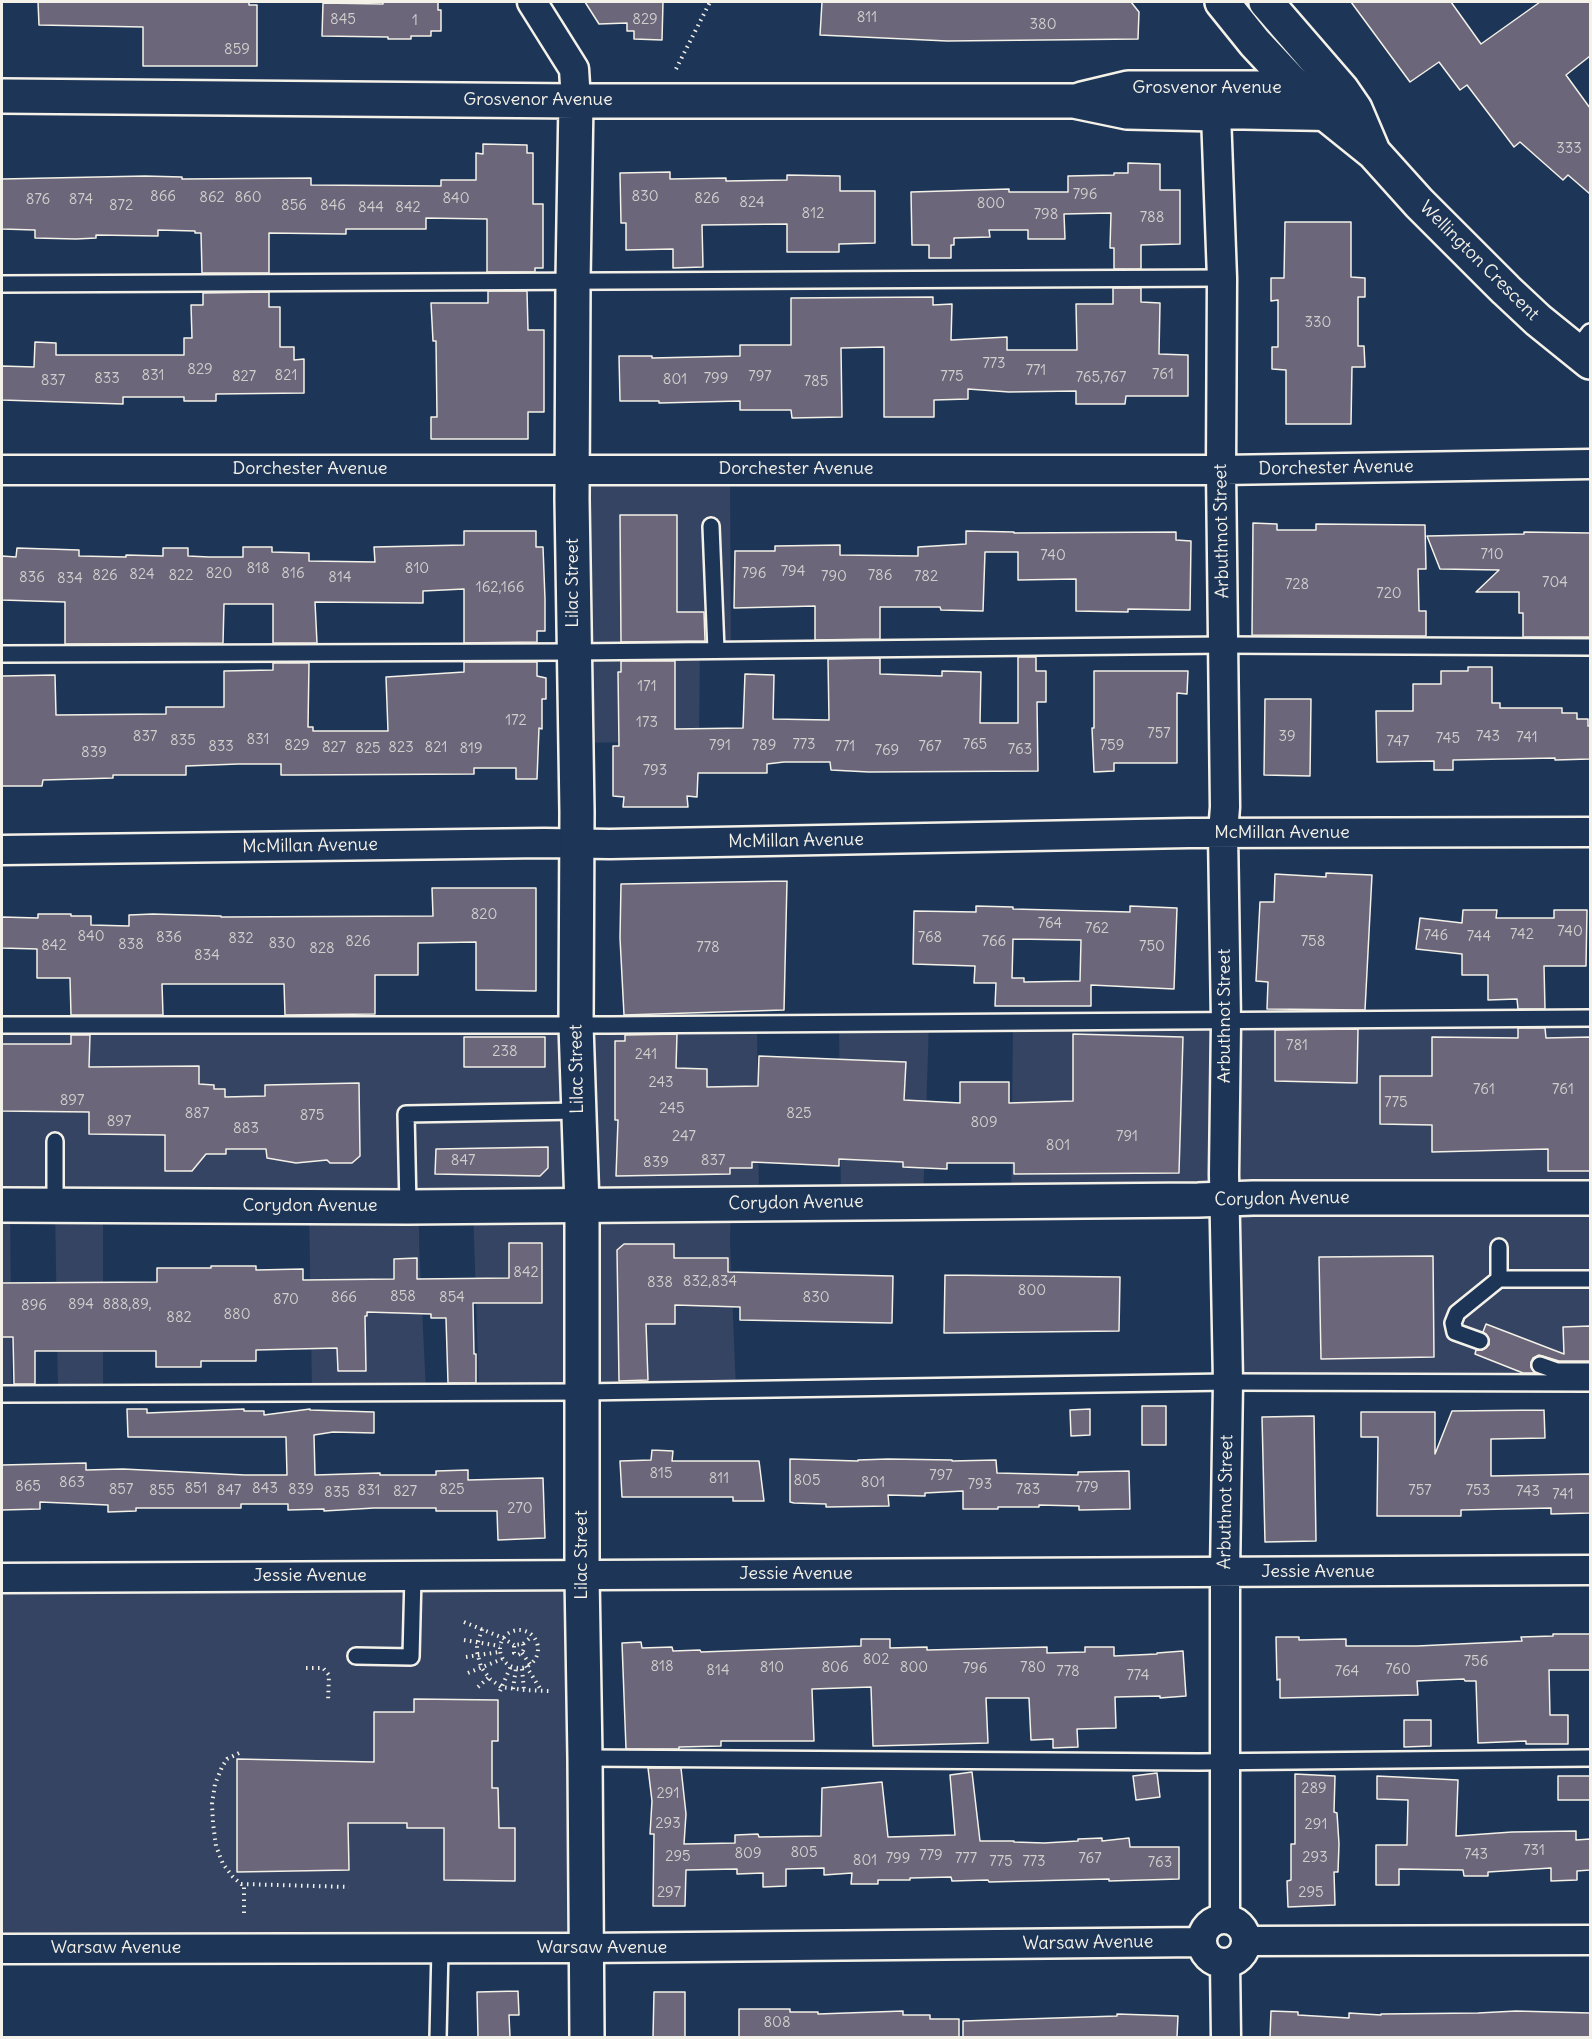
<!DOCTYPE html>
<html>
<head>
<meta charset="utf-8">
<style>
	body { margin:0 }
	#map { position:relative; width:1592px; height:2039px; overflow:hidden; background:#1d3557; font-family:Delius,sans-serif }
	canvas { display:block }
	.frame { position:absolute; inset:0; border:3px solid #f4f1e8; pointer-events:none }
</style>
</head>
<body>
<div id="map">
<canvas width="1592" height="2039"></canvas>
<div class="frame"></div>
</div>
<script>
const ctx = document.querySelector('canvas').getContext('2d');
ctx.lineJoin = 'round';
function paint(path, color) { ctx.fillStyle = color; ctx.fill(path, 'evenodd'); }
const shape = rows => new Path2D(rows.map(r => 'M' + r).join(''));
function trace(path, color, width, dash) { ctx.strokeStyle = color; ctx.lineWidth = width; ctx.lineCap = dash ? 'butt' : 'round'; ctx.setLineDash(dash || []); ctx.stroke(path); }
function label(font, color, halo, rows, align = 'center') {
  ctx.font = font + ' Delius,sans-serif'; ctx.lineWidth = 5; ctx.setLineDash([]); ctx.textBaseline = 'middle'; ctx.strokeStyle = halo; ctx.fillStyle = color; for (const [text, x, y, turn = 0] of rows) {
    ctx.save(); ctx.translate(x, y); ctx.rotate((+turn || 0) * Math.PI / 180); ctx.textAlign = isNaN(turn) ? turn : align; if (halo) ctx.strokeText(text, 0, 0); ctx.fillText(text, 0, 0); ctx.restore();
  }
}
paint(shape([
	[573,469,730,469,731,650,700,651,699,741,576,743],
	[1590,1019,1590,1383,1228,1382,1227,1210,1011,1202,1013,1023],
	[929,1023,923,1202,841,1202,839,1024],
	[757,1024,759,1203,731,1204,730,1241,736,1390,479,1392,473,1207,419,1207,419,1243,426,1392,312,1393,309,1206,103,1206,103,1393,58,1394,55,1206,10,1205,12,1394,2,1394,2,1025],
	[2,1587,568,1590,568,1941,2,1938]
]), '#344462');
const building = shape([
	[38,2,249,2,249,5,257,5,257,66,143,66,143,27,39,25,38,2],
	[383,2,438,2,438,10,441,10,441,31,431,31,431,36,411,36,411,39,388,39,388,37,322,36,323,3,383,4,383,2],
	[585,2,663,2,662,40,634,39,634,31,627,31,627,23,599,24,585,2],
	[822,2,1131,2,1139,12,1138,39,947,41,820,35,822,2],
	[1351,2,1451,2,1481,44,1540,2,1590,2,1590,56,1566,75,1590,108,1590,194,1568,175,1563,180,1520,142,1514,147,1467,85,1460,90,1439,62,1410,82,1351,2],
	[483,144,527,145,527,153,533,153,533,204,543,204,543,268,535,268,535,272,487,272,487,219,426,218,426,229,346,229,346,234,269,233,269,273,202,273,201,233,195,233,195,231,158,230,158,236,96,235,96,238,76,239,35,238,35,230,2,229,2,179,145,176,182,177,182,179,311,178,311,185,441,186,441,180,476,180,476,153,483,154,483,144],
	[1128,163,1160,164,1160,190,1180,190,1180,244,1141,245,1141,269,1114,269,1114,248,1110,248,1111,213,1064,214,1065,239,1028,239,1028,230,989,230,990,237,954,238,954,245,951,245,951,258,929,258,929,245,912,245,911,192,1009,189,1009,192,1068,192,1068,176,1114,175,1114,173,1128,173,1128,163],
	[670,172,670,179,726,178,726,181,787,180,787,175,840,176,840,191,875,191,875,243,839,244,839,252,787,252,787,224,702,225,703,267,673,268,673,249,626,250,626,223,621,223,620,173,670,172],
	[1285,222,1351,222,1351,277,1365,278,1365,297,1358,297,1358,346,1364,346,1365,367,1352,367,1351,424,1286,424,1286,370,1272,369,1272,347,1278,347,1278,300,1271,301,1271,278,1284,278,1285,222],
	[1113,288,1141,288,1141,302,1160,303,1159,354,1188,355,1188,396,1126,396,1125,404,1076,404,1076,391,1009,392,968,389,968,399,934,400,934,417,884,417,884,347,841,348,842,417,792,418,791,410,740,410,740,401,659,403,659,401,620,401,619,356,652,356,652,358,740,356,740,345,791,345,791,298,933,297,933,305,952,304,951,340,1007,337,1007,350,1077,350,1076,304,1113,304,1113,288],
	[488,291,527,291,528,330,544,330,544,412,528,412,528,439,431,439,431,417,437,417,436,341,433,341,431,303,488,303,488,291],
	[269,292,269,307,280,307,280,347,294,347,294,360,304,359,304,393,216,394,216,401,184,401,184,397,123,397,123,404,2,400,2,366,34,367,35,342,56,343,56,355,184,355,184,338,192,338,191,305,203,305,203,293,269,292],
	[620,515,677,515,677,612,704,612,705,641,621,642,620,515],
	[1253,523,1277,524,1277,530,1316,530,1316,524,1425,525,1426,569,1418,569,1419,611,1426,611,1426,636,1252,635,1253,523],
	[464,531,536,531,536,547,543,547,545,599,545,631,537,631,537,642,464,643,464,589,423,591,423,603,315,602,317,643,273,643,273,604,224,604,223,643,65,644,65,602,2,600,2,556,16,557,17,548,79,550,79,556,126,557,126,555,163,556,163,548,188,548,188,556,209,557,243,557,243,547,272,547,272,552,309,553,309,561,375,562,374,547,464,545,464,531],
	[966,531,1014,532,1014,533,1176,532,1176,540,1191,541,1190,610,1128,609,1128,612,1076,611,1076,579,1018,580,1018,552,985,552,983,611,941,610,940,607,880,607,880,639,815,640,815,606,734,608,735,551,775,551,775,546,840,545,840,555,918,556,918,547,966,544,966,531],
	[1524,532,1590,533,1590,637,1523,637,1523,613,1519,613,1519,592,1476,592,1499,570,1440,569,1427,536,1524,534,1524,532],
	[1018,657,1036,657,1036,671,1046,671,1046,702,1037,702,1038,771,869,772,831,770,830,762,784,762,767,764,767,773,698,773,697,797,687,796,688,807,623,807,624,797,613,796,613,746,619,746,618,672,621,672,621,661,675,661,675,729,743,728,745,674,774,675,773,719,829,720,828,659,880,658,880,674,942,676,942,671,981,672,980,723,1018,723,1018,657],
	[464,662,537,662,537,676,546,678,546,699,542,699,542,729,539,728,537,779,516,779,516,768,474,768,474,774,293,775,281,775,281,764,238,764,186,766,186,775,113,775,113,778,43,780,42,786,2,786,2,676,55,675,56,715,166,714,166,707,224,707,224,671,273,670,273,663,309,663,308,727,313,727,313,731,388,731,386,677,464,672,464,662],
	[1468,667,1492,667,1492,703,1500,703,1500,708,1562,708,1562,713,1577,713,1577,719,1588,719,1588,726,1590,726,1590,759,1555,760,1555,758,1453,760,1453,770,1434,770,1434,761,1377,762,1376,711,1413,711,1413,684,1441,684,1441,671,1468,671,1468,667],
	[1094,671,1188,671,1187,694,1177,693,1177,763,1114,763,1114,771,1094,772,1092,728,1094,728,1094,671],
	[1265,699,1311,699,1310,776,1264,775,1265,699],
	[1326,873,1372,875,1365,1010,1267,1009,1268,982,1256,981,1260,902,1274,902,1275,874,1326,877,1326,873],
	[787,881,784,1010,624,1015,620,938,621,884,787,881],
	[432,888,536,888,536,991,476,990,476,942,418,943,418,975,375,975,375,1014,285,1015,284,984,162,984,163,1015,71,1015,70,978,37,978,37,949,2,948,2,917,38,918,38,914,71,914,71,916,91,916,91,925,129,926,129,915,153,914,221,916,221,917,433,916,432,888],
	[976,906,1013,907,1013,909,1130,912,1130,906,1177,908,1174,989,1091,985,1091,1006,995,1006,996,983,974,983,975,966,913,964,914,911,976,912,976,906],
	[1013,939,1081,940,1080,981,1024,982,1024,978,1012,978,1013,939],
	[1463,910,1497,910,1496,918,1554,918,1554,910,1587,910,1586,966,1544,966,1545,1009,1518,1009,1517,999,1488,1000,1488,975,1462,975,1462,954,1416,949,1420,918,1462,923,1463,910],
	[1518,1028,1545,1028,1546,1038,1590,1037,1590,1171,1548,1171,1548,1149,1432,1152,1432,1125,1380,1124,1380,1076,1432,1076,1432,1037,1518,1038,1518,1028],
	[1358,1029,1357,1083,1275,1081,1275,1030,1358,1029],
	[677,1034,676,1068,707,1069,707,1087,758,1086,759,1056,906,1062,904,1100,960,1103,960,1082,1009,1082,1009,1103,1073,1101,1073,1034,1183,1037,1179,1173,1014,1174,1014,1163,947,1163,947,1169,903,1167,903,1162,839,1159,839,1166,752,1162,752,1168,730,1168,730,1174,616,1176,618,1120,615,1120,615,1041,625,1041,625,1035,677,1034],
	[71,1035,90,1035,89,1067,199,1066,199,1084,214,1085,214,1089,225,1089,225,1097,265,1096,265,1085,359,1083,360,1156,352,1163,330,1163,327,1160,296,1163,267,1158,266,1149,226,1149,226,1154,206,1154,192,1171,165,1171,165,1135,89,1134,89,1112,2,1111,2,1044,71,1044,71,1035],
	[464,1037,545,1037,545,1067,464,1067,464,1037],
	[548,1147,548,1168,540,1176,435,1174,436,1149,548,1147],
	[509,1243,542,1243,542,1303,473,1303,474,1354,476,1354,476,1383,448,1383,446,1318,431,1318,431,1314,367,1312,367,1316,365,1316,366,1371,338,1371,337,1348,256,1350,256,1361,201,1361,201,1367,156,1367,156,1351,35,1351,35,1384,14,1384,13,1337,2,1337,2,1283,157,1282,157,1268,211,1268,211,1266,256,1266,256,1270,303,1269,303,1280,394,1279,394,1259,417,1258,417,1279,509,1278,509,1243],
	[624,1244,674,1244,674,1258,728,1258,728,1272,893,1276,892,1323,740,1320,740,1307,675,1305,675,1324,646,1324,648,1380,619,1381,617,1250,624,1244],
	[1433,1256,1434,1357,1321,1359,1319,1257,1433,1256],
	[945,1275,1120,1277,1119,1331,944,1333,945,1275],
	[1486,1324,1564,1354,1563,1327,1590,1326,1590,1361,1559,1361,1539,1355,1533,1358,1531,1362,1531,1367,1535,1373,1523,1373,1475,1354,1476,1350,1482,1350,1489,1345,1489,1339,1483,1332,1486,1324],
	[1142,1406,1166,1406,1166,1445,1142,1445,1142,1406],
	[127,1409,147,1409,147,1413,244,1409,244,1411,264,1411,264,1415,310,1409,310,1410,374,1412,374,1433,333,1432,314,1435,315,1475,380,1473,380,1475,436,1475,436,1471,468,1470,468,1480,543,1478,545,1538,498,1540,497,1511,436,1511,436,1508,374,1508,324,1511,324,1509,288,1510,288,1504,241,1504,241,1508,136,1508,136,1511,108,1512,108,1505,40,1502,40,1509,2,1510,2,1465,86,1463,86,1470,123,1469,245,1475,287,1475,286,1437,128,1437,127,1409],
	[1090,1409,1090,1435,1071,1436,1070,1410,1090,1409],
	[1544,1410,1545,1438,1491,1439,1491,1476,1590,1474,1590,1513,1551,1514,1551,1508,1461,1510,1461,1516,1377,1516,1378,1437,1361,1437,1361,1412,1435,1412,1435,1454,1452,1411,1544,1410],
	[1314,1416,1316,1541,1265,1542,1262,1417,1314,1416],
	[652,1450,673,1451,672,1461,759,1461,764,1501,733,1501,733,1497,622,1497,620,1461,651,1460,652,1450],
	[790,1459,858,1461,858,1460,888,1459,952,1460,952,1461,996,1460,997,1473,1078,1475,1078,1472,1129,1471,1130,1509,1079,1510,1079,1506,1039,1505,1039,1507,998,1507,998,1509,963,1509,963,1491,925,1493,925,1496,888,1495,889,1506,826,1507,826,1504,794,1503,790,1502,790,1459],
	[1553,1634,1590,1634,1590,1670,1549,1670,1550,1715,1568,1715,1568,1744,1526,1744,1526,1741,1478,1743,1476,1681,1465,1681,1464,1679,1417,1681,1418,1695,1280,1698,1280,1679,1277,1680,1276,1637,1299,1637,1299,1640,1346,1639,1346,1646,1417,1646,1522,1641,1521,1637,1553,1636,1553,1634],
	[861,1639,890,1639,890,1648,927,1647,927,1650,1047,1647,1047,1653,1085,1652,1085,1647,1114,1647,1114,1656,1157,1654,1157,1653,1183,1651,1186,1696,1160,1698,1160,1696,1115,1697,1116,1728,1077,1729,1078,1747,1053,1748,1053,1739,1031,1740,1029,1698,986,1698,988,1743,873,1746,871,1687,812,1689,814,1741,721,1741,721,1746,679,1747,679,1749,626,1749,622,1643,641,1642,642,1648,672,1647,673,1651,700,1650,701,1652,861,1646,861,1639],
	[414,1699,498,1700,498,1741,492,1741,492,1788,498,1788,499,1828,515,1828,515,1881,444,1880,444,1828,407,1828,407,1823,348,1823,349,1870,237,1872,237,1759,374,1762,374,1712,414,1712,414,1699],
	[1404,1720,1431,1720,1431,1746,1404,1747,1404,1720],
	[648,1768,681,1768,686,1814,684,1844,735,1843,735,1835,758,1834,759,1837,821,1836,822,1788,882,1782,888,1837,955,1835,950,1775,972,1772,980,1841,1014,1841,1014,1842,1044,1843,1078,1841,1078,1839,1102,1838,1102,1841,1129,1838,1130,1847,1179,1847,1179,1879,1109,1881,1109,1879,989,1882,988,1880,952,1881,951,1877,910,1878,910,1880,878,1880,878,1884,851,1884,852,1873,824,1875,824,1868,786,1869,786,1886,763,1887,763,1873,737,1874,737,1869,686,1870,685,1906,653,1906,654,1834,650,1834,652,1801,648,1768],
	[1157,1773,1160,1797,1136,1800,1133,1776,1157,1773],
	[1295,1774,1335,1776,1334,1812,1337,1813,1339,1844,1338,1872,1334,1872,1335,1905,1288,1907,1287,1881,1291,1880,1291,1844,1295,1844,1295,1774],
	[1377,1776,1458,1780,1456,1836,1512,1832,1576,1831,1576,1840,1590,1839,1590,1870,1577,1871,1577,1880,1551,1881,1551,1868,1488,1872,1488,1876,1464,1876,1463,1870,1399,1869,1399,1885,1376,1885,1376,1845,1407,1845,1408,1800,1377,1799,1377,1776],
	[1558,1776,1590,1776,1590,1800,1558,1800,1558,1776],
	[518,1991,519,2015,509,2015,510,2037,478,2037,477,1992,518,1991],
	[654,1992,685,1992,685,2037,653,2037,654,1992],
	[739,2009,790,2009,790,2012,818,2012,818,2014,903,2011,903,2015,930,2015,930,2019,959,2019,959,2037,739,2037,739,2009],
	[1271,2011,1298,2012,1298,2015,1349,2018,1349,2013,1381,2015,1381,2014,1478,2013,1516,2011,1590,2013,1590,2037,1270,2037,1271,2011],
	[1117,2014,1178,2016,1177,2037,963,2037,963,2021,1117,2016,1117,2014]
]);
paint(building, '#6b667a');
trace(building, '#f4f1e8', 1.5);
const service = shape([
	[2,284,1222,278],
	[1575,351,1590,332],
	[711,526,716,650],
	[2,654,574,652,1224,645,1590,647],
	[2,1025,610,1025,1590,1018],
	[55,1141,55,1205],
	[408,1207,406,1114,578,1111],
	[1499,1247,1499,1279,1590,1279],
	[1480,1341,1455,1332,1453,1323,1457,1313,1499,1279],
	[1540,1365,1557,1371,1590,1371],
	[2,1394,582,1392,1228,1382,1590,1383],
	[356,1656,411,1657,413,1576],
	[585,1758,1199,1762,1590,1758],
	[438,2038,440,1948]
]);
const minor = shape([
	[532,2,574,69,576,101],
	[2,470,1221,470,1590,464],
	[2,850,544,843,610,844,1189,833,1590,832],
	[2,1578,1590,1570],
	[1225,1919,1225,1572,1228,1382,1224,1174,1226,1022,1223,833,1225,807,1221,470,1222,278,1216,114,1328,116],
	'1202 1941a22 22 0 1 1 44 0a22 22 0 1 1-44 0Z',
	[1246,1941,1590,1940],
	[2,1949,586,1948,1202,1942],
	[1225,1963,1226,2038]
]);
const tertiary = shape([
	[1222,2,1255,43,1297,88,1328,116,1374,153,1419,203,1506,290,1538,320,1590,362],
	[1266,2,1342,90,1355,109,1372,149],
	[2,96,576,101,1074,101,1127,112,1216,114],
	[1082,99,1128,88,1297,88],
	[576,101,573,280,572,499,577,812,576,1025,582,1206,582,1575,585,1758,587,2038]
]);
const secondary = shape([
	[2,1205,408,1207,1198,1200,1253,1198,1590,1198]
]);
trace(service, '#f4f1e8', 20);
trace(minor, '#f4f1e8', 33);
trace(tertiary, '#f4f1e8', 38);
trace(secondary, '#f4f1e8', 38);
trace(shape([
	[676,69,710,2],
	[464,1622,503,1638,514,1645],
	[482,1629,477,1645,477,1652,481,1667,490,1679,501,1687,524,1690,550,1691],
	'500 1649a19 19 0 1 1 38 0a19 19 0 1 1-38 0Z',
	[464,1640,500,1646],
	[523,1644,524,1649,522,1653,518,1655,514,1653,514,1645,523,1644,532,1636],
	[522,1653,530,1664],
	[466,1657,499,1652],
	[526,1666,541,1690],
	[306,1668,323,1668,329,1675,328,1702],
	[522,1669,524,1690],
	[468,1673,502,1659],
	[478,1687,489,1677],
	[513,1689,516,1668],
	[500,1691,511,1666],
	[239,1753,227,1759,222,1767,215,1784,212,1804,213,1823,216,1846,223,1864,233,1877,241,1884,349,1887],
	[244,1913,244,1884]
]), '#f4f1e8', 4, [1.5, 4.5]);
trace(service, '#1d3557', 15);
trace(minor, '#1d3557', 28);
trace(tertiary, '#1d3557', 33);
trace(secondary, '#1d3557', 33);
label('15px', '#d2cecc', null, [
	["811",867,18],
	["845",343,20],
	["829",645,20],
	["1",415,21],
	["380",1043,25],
	["859",237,50],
	["333",1569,149],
	["796",1085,195],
	["866",163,197],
	["830",645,197],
	["862",212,198],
	["860",248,198],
	["840",456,199],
	["826",707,199],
	["876",38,200],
	["874",81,200],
	["824",752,203],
	["800",991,204],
	["872",121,206],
	["856",294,206],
	["846",333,206],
	["844",371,208],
	["842",408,208],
	["812",813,214],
	["798",1046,215],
	["788",1152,218],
	["330",1318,323],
	["773",994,364],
	["829",200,370],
	["771",1036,371],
	["761",1163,375],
	["831",153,376],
	["821",286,376],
	["827",244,377],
	["797",760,377],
	["775",952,377],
	["765,767",1101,378],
	["833",107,379],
	["799",716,379],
	["801",675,380],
	["837",53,381],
	["785",816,382],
	["710",1492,555],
	["740",1053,556],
	["818",258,569],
	["810",417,569],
	["794",793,572],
	["820",219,574],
	["816",293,574],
	["796",754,574],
	["824",142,575],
	["826",105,576],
	["822",181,576],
	["786",880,576],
	["790",834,577],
	["782",926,577],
	["836",32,578],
	["814",340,578],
	["834",70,579],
	["704",1555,583],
	["728",1297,585],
	["162,166",500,588],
	["720",1389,594],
	["171",647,687],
	["172",516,721],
	["173",647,723],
	["757",1159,734],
	["837",145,737],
	["39",1287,737],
	["743",1488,737],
	["741",1527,738],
	["745",1448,739],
	["831",258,740],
	["835",183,741],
	["747",1398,742],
	["773",804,745],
	["765",975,745],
	["829",297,746],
	["791",720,746],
	["789",764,746],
	["759",1112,746],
	["833",221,747],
	["771",845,747],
	["767",930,747],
	["827",334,748],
	["823",401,748],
	["821",436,748],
	["825",368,749],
	["819",471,749],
	["763",1020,750],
	["769",887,751],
	["839",94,753],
	["793",655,771],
	["820",484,915],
	["764",1050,924],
	["762",1097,929],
	["740",1570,932],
	["742",1522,935],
	["746",1436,936],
	["840",91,937],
	["744",1479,937],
	["836",169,938],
	["768",930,938],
	["832",241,939],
	["826",358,942],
	["766",994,942],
	["758",1313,942],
	["830",282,944],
	["838",131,945],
	["842",54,946],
	["750",1152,947],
	["778",708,948],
	["828",322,949],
	["834",207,956],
	["781",1297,1046],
	["238",505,1052],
	["241",646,1055],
	["243",661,1083],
	["761",1484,1090],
	["761",1563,1090],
	["897",72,1101],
	["775",1396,1103],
	["245",672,1109],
	["887",197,1114],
	["825",799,1114],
	["875",312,1116],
	["897",119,1122],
	["809",984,1123],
	["883",246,1129],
	["247",684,1137],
	["791",1127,1137],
	["801",1058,1146],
	["847",463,1161],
	["837",713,1161],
	["839",656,1163],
	["842",526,1273],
	["832,834",710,1282],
	["838",660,1283],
	["800",1032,1291],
	["858",403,1297],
	["866",344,1298],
	["854",452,1298],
	["830",816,1298],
	["870",286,1300],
	["894",81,1305],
	["888,89,",127,1305],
	["896",34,1306],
	["880",237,1315],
	["882",179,1318],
	["815",661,1474],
	["797",941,1476],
	["811",719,1479],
	["805",807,1481],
	["863",72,1483],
	["801",873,1483],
	["793",980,1485],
	["865",28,1487],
	["779",1087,1488],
	["851",196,1489],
	["843",265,1489],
	["857",121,1490],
	["839",301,1490],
	["825",452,1490],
	["783",1028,1490],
	["855",162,1491],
	["847",229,1491],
	["831",369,1491],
	["757",1420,1491],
	["753",1478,1491],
	["827",405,1492],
	["743",1528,1492],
	["835",337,1493],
	["741",1563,1495],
	["270",520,1509],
	["802",876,1660],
	["756",1476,1662],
	["818",662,1667],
	["810",772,1668],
	["806",835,1668],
	["800",914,1668],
	["780",1033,1668],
	["796",975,1669],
	["760",1398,1670],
	["814",718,1671],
	["778",1068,1672],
	["764",1347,1672],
	["774",1138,1676],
	["289",1314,1789],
	["291",668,1794],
	["293",668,1824],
	["291",1316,1825],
	["731",1534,1851],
	["805",804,1853],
	["809",748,1854],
	["743",1476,1855],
	["779",931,1856],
	["295",678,1857],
	["293",1315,1858],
	["799",898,1859],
	["777",966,1859],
	["767",1090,1859],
	["801",865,1861],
	["775",1001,1862],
	["773",1034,1862],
	["763",1160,1863],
	["297",669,1893],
	["295",1311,1893],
	["808",777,2023]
]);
label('18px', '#f4f1e8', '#1d3557', [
	["Grosvenor Avenue",1207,88],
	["Grosvenor Avenue",538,100],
	["Wellington Crescent",1479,261,45],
	["Dorchester Avenue",1336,468,-1],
	["Dorchester Avenue",310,469],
	["Dorchester Avenue",796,469],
	["Arbuthnot Street",1222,531,-91],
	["Lilac Street",573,583,-90],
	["McMillan Avenue",1282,833],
	["McMillan Avenue",796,841,-1],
	["McMillan Avenue",310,846,-1],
	["Arbuthnot Street",1225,1016,-90],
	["Lilac Street",577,1069,-91],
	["Corydon Avenue",1282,1199,-1],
	["Corydon Avenue",796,1203,-1],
	["Corydon Avenue",310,1206],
	["Arbuthnot Street",1226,1502,-89],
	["Lilac Street",582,1555,-90],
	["Jessie Avenue",1318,1572],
	["Jessie Avenue",796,1574],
	["Jessie Avenue",310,1576],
	["Warsaw Avenue",1088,1943,-1],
	["Warsaw Avenue",116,1948],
	["Warsaw Avenue",602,1948]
]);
</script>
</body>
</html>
